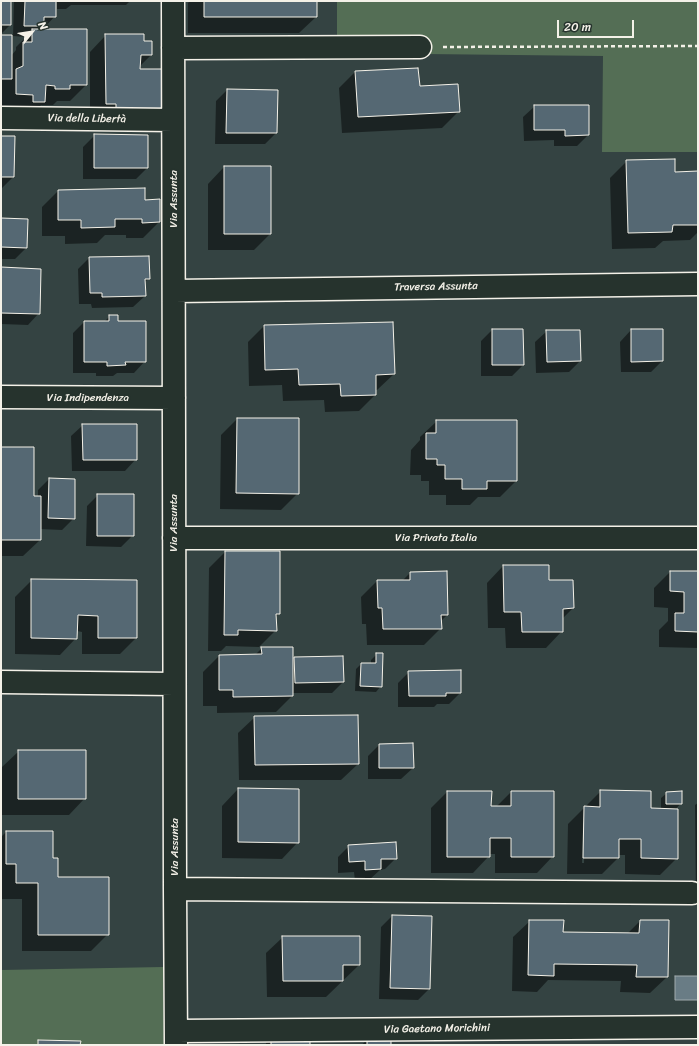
<!DOCTYPE html>
<html>
<head>
<meta charset="utf-8">
<style>
	body { margin:0 }
	#map { position:relative; width:699px; height:1046px; overflow:hidden; background:#344342; font-family:Sriracha,sans-serif }
	canvas { display:block }
	.frame { position:absolute; inset:0; border:2px solid #f4f1e8; pointer-events:none }
	.north { position:absolute; left:12px; top:12px; width:40px; height:40px; -webkit-text-stroke:3px #26332d; paint-order:stroke; rotate:60deg; font-size:11px; font-weight:700; line-height:16px; text-align:center; color:#f4f1e8 }
	.north::after { content:''; display:block; margin:auto; width:14px; height:18px; background:#f4f1e8; clip-path:polygon(50% 0,100% 100%,50% 72%,0 100%) }
	.scale { position:absolute; left:557px; top:20px; width:77px; height:18px; box-sizing:border-box; border:2px solid #f4f1e8; border-top:0; padding-left:5px; font-size:12px; line-height:14px; white-space:nowrap; color:#f4f1e8; -webkit-text-stroke:3px #26332d; paint-order:stroke }
</style>
</head>
<body>
<div id="map">
<canvas width="699" height="1046"></canvas>
<div class="frame"></div>
<div class="north">N</div>
<div class="scale">20 m</div>
</div>
<script>
const ctx = document.querySelector('canvas').getContext('2d');
ctx.lineJoin = 'round';
function paint(path, color) { ctx.fillStyle = color; ctx.fill(path, 'evenodd'); }
const shape = rows => new Path2D(rows.map(r => 'M' + r).join(''));
function trace(path, color, width, dash) { ctx.strokeStyle = color; ctx.lineWidth = width; ctx.lineCap = dash ? 'butt' : 'round'; ctx.setLineDash(dash || []); ctx.stroke(path); }
function label(font, color, halo, rows, align = 'center') {
  ctx.font = font + ' Sriracha,sans-serif'; ctx.lineWidth = 3.5; ctx.setLineDash([]); ctx.textBaseline = 'middle'; ctx.strokeStyle = halo; ctx.fillStyle = color; for (const [text, x, y, turn = 0] of rows) {
    ctx.save(); ctx.translate(x, y); ctx.rotate((+turn || 0) * Math.PI / 180); ctx.textAlign = isNaN(turn) ? turn : align; if (halo) ctx.strokeText(text, 0, 0); ctx.fillText(text, 0, 0); ctx.restore();
  }
}
paint(shape([
	[337,1,698,1,698,152,602,152,603,56,337,53],
	[163,967,164,1045,80,1045,81,1042,38,1040,38,1045,1,1045,1,970]
]), '#546e55');
const water = shape([
	[675,976,698,976,698,1000,675,1000,675,976]
]);
paint(water, '#697c85');
trace(water, '#a1abad', 1);
paint(shape([
	[1,1,10,1,10,25,1,34],
	[14,1,55,1,55,16,44,28,40,28,38,30,86,85,70,101,57,101,53,105,41,105,28,118,1,110,1,36,11,56,16,50,16,47,26,37,13,36],
	[57,1,130,1,126,5,71,5,66,9,57,9],
	[190,1,316,1,316,17,299,33,188,33,188,3],
	[106,35,143,42,151,55,139,67,139,70,163,109,90,120,90,52],
	[355,72,419,87,459,111,442,128,342,133,339,88],
	[227,90,276,133,265,144,215,144,216,101],
	[535,106,588,135,577,146,554,146,554,140,524,141,523,117],
	[95,135,147,168,136,179,83,179,83,147],
	[1,137,13,177,2,188,1,188],
	[627,161,674,173,698,172,698,232,690,240,663,241,655,248,612,249,610,178],
	[224,167,270,234,254,250,208,250,208,184],
	[58,191,144,201,159,222,143,238,126,238,126,235,105,235,97,243,65,244,65,236,42,236,42,207],
	[1,219,26,248,15,259,1,259],
	[89,258,149,278,144,283,145,296,133,307,92,308,91,304,79,304,78,269],
	[1,268,39,313,28,325,1,324],
	[110,316,117,322,145,361,134,373,117,373,113,376,96,376,96,373,73,373,73,333,84,322,104,322],
	[392,323,394,374,377,390,375,390,375,395,359,411,325,412,324,400,283,401,282,385,249,386,248,342,264,326],
	[492,330,523,365,512,376,481,376,481,341],
	[631,330,662,361,651,372,621,372,620,342],
	[547,331,580,361,569,372,536,373,535,342],
	[237,419,298,419,298,493,281,510,220,509,221,435],
	[437,421,516,481,500,497,478,497,470,505,446,505,446,495,429,495,429,481,421,481,421,475,410,475,411,450,420,440,420,437],
	[83,425,136,459,125,471,72,471,71,436],
	[1,448,33,497,38,497,38,490,49,479,74,480,74,518,62,530,40,529,40,540,23,556,1,556],
	[98,495,133,535,121,547,86,546,87,506],
	[225,552,279,552,279,613,276,617,276,630,259,647,226,646,221,651,208,651,209,568],
	[503,566,548,581,573,608,562,619,562,631,546,648,506,648,505,628,488,628,487,583],
	[670,572,698,572,698,648,659,647,659,630,668,621,668,608,654,607,654,588],
	[410,573,447,615,441,621,441,628,424,645,367,645,366,624,362,624,361,597,377,581,402,581],
	[32,580,136,581,136,638,120,654,82,654,82,632,77,631,76,638,60,655,15,654,15,597],
	[262,648,292,660,295,658,343,682,332,693,292,693,292,696,276,712,217,713,217,706,203,706,203,672,219,656,255,655],
	[377,654,381,686,376,692,355,691,356,669,361,664,371,664,371,660],
	[409,672,460,693,449,704,437,704,434,707,398,707,398,683],
	[255,717,358,764,341,780,239,780,238,733],
	[379,745,413,768,401,779,368,779,368,756],
	[19,751,85,798,69,815,2,815,2,767],
	[238,789,298,842,282,859,222,858,222,806],
	[601,791,650,809,661,809,661,798,667,793,681,803,675,810,677,858,660,875,625,874,625,855,618,855,618,858,602,874,567,874,568,824],
	[585,821,584,863,582,863,583,823],
	[447,792,490,807,496,807,511,792,553,856,537,873,495,873,495,854,489,854,489,856,473,873,431,873,431,808],
	[698,803,698,904,696,904,695,805],
	[6,832,52,859,57,878,108,934,91,951,22,951,22,899,1,899,1,837],
	[349,846,396,858,385,869,380,870,369,880,355,881,354,872,338,873,338,857],
	[392,916,429,989,418,1000,379,999,381,927],
	[530,921,562,933,627,934,640,921,667,977,650,993,620,992,621,981,548,980,537,992,512,991,513,937],
	[283,937,359,965,326,997,267,997,266,953],
	[271,1038,309,1045,266,1045,266,1043],
	[368,1038,390,1045,362,1045]
]), '#0007');
const building = shape([
	[1,1,11,1,11,25,1,25,1,1],
	[25,1,56,1,56,17,44,17,44,26,24,26,25,1],
	[204,1,317,1,317,17,204,17,204,1],
	[32,29,87,29,87,85,70,85,70,89,55,89,55,86,46,85,45,102,33,102,33,95,16,94,16,69,23,66,23,42,32,42,32,29],
	[105,34,144,34,144,41,152,41,152,55,141,55,140,69,164,69,164,109,116,109,116,104,106,104,105,34],
	[1,35,12,35,12,79,1,79,1,35],
	[418,68,420,86,458,84,460,112,358,117,355,71,418,68],
	[227,89,278,90,277,133,226,133,227,89],
	[534,105,589,105,589,135,565,136,565,130,534,130,534,105],
	[94,134,148,135,148,168,94,168,94,134],
	[1,136,15,136,14,177,1,177,1,136],
	[675,159,675,172,698,171,698,225,673,225,672,232,628,233,626,160,675,159],
	[224,166,271,166,271,234,224,234,224,166],
	[145,188,145,200,160,199,160,222,142,223,142,219,115,219,115,227,81,228,81,220,58,220,58,190,145,188],
	[1,218,28,219,27,248,1,247,1,218],
	[149,256,150,279,145,279,146,296,102,297,102,293,90,293,89,257,149,256],
	[1,267,41,269,40,314,1,313,1,267],
	[109,315,118,315,118,321,146,321,146,362,125,362,126,365,107,366,107,362,84,362,84,321,109,321,109,315],
	[393,322,395,374,376,375,376,395,341,396,340,384,299,385,298,369,265,370,264,325,393,322],
	[492,329,523,329,524,365,492,365,492,329],
	[631,329,663,329,663,361,631,362,631,329],
	[546,330,580,330,581,361,547,362,546,330],
	[237,418,299,418,299,494,236,493,237,418],
	[436,420,517,420,517,481,487,481,487,489,462,489,462,479,445,479,445,465,437,465,437,459,426,459,426,433,436,433,436,420],
	[82,424,137,424,137,460,83,460,82,424],
	[1,447,34,447,34,496,41,496,41,540,1,540,1,447],
	[49,478,75,479,75,519,48,518,49,478],
	[97,494,134,494,134,536,97,536,97,494],
	[225,551,280,551,280,614,276,614,277,631,238,630,238,635,224,635,225,551],
	[503,565,549,565,549,580,573,580,574,608,563,609,563,632,522,632,521,612,504,612,503,565],
	[447,571,448,615,441,615,442,629,383,629,382,608,378,608,377,580,410,580,410,572,447,571],
	[670,571,698,571,698,632,675,631,675,613,684,613,684,592,670,591,670,571],
	[31,579,137,580,137,638,98,638,98,616,78,615,77,639,31,638,31,579],
	[261,647,293,647,293,696,233,697,233,690,219,690,219,655,262,654,261,647],
	[376,653,383,653,382,687,360,686,361,663,376,663,376,653],
	[343,656,344,682,295,683,294,657,343,656],
	[461,670,461,693,446,693,446,696,409,696,408,671,461,670],
	[358,715,359,764,255,765,254,716,358,715],
	[413,743,414,768,379,768,379,744,413,743],
	[18,750,86,750,86,799,18,799,18,750],
	[238,788,299,789,299,843,238,842,238,788],
	[600,790,651,791,651,808,678,809,678,859,641,858,641,839,619,839,619,858,583,858,584,806,600,807,600,790],
	[447,791,492,791,491,806,511,806,511,791,554,791,554,857,511,857,511,838,490,838,490,857,447,857,447,791],
	[682,791,682,804,666,804,666,792,682,791],
	[6,831,53,831,53,858,58,858,58,877,109,877,109,935,38,935,38,883,16,883,16,864,6,864,6,831],
	[396,842,397,859,381,859,381,869,365,870,365,861,349,862,348,845,396,842],
	[392,915,432,916,430,989,390,988,392,915],
	[529,920,564,920,563,932,639,933,640,920,669,920,668,977,636,977,637,965,554,964,554,976,528,975,529,920],
	[282,936,360,936,360,965,343,965,343,981,283,981,282,936],
	[310,1036,310,1045,271,1045,271,1037,310,1036],
	[367,1037,391,1037,391,1045,367,1045,367,1037],
	[38,1040,81,1041,80,1045,38,1045,38,1040]
]);
paint(building, '#556873');
trace(building, '#f4f1e8', 1);
const street = shape([
	[173,1,175,889,176,1045],
	[173,48,420,47],
	[1,118,173,120],
	[175,291,698,284],
	[1,397,174,398],
	[174,538,698,538],
	[1,682,174,684],
	[175,889,692,893],
	[177,1031,698,1027]
]);
trace(street, '#f4f1e8', 25);
trace(shape([
	[443,47,698,46]
]), '#f4f1e8', 2.5, [4, 3]);
trace(street, '#26332d', 22);
label('11px', '#f4f1e8', '#26332d', [
	["Via della Libertà",87,119,1],
	["Via Assunta",174,199,-90],
	["Traversa Assunta",436,287,-1],
	["Via Indipendenza",88,398],
	["Via Assunta",174,523,-90],
	["Via Privata Italia",436,538],
	["Via Assunta",175,847,-90],
	["Via Gaetano Morichini",437,1029,-1]
]);
</script>
</body>
</html>
